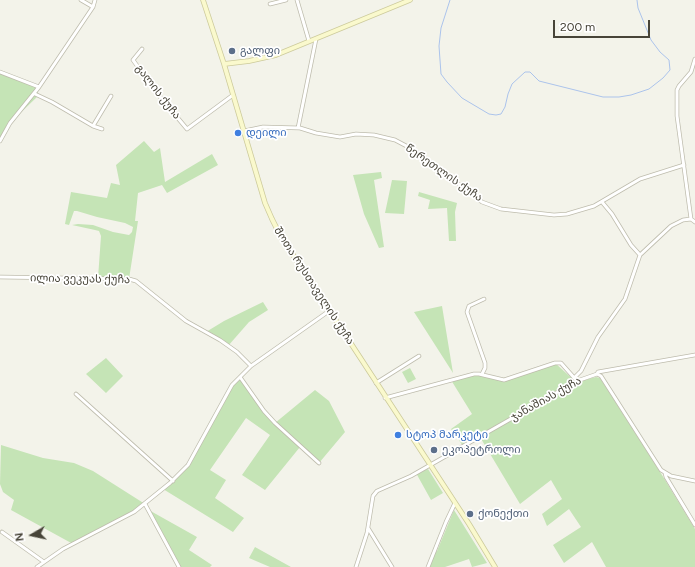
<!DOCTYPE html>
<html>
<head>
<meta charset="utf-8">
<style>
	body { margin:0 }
	#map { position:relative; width:695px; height:567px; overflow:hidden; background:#f3f3ea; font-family:Figtree,sans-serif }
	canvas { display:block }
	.north { position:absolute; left:12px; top:515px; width:40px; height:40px; -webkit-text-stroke:3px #fff; paint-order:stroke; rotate:261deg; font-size:11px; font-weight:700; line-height:16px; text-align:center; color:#474438 }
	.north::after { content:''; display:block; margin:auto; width:14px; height:18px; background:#474438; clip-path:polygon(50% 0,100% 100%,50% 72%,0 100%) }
	.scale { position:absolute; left:553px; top:20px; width:97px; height:18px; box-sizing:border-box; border:2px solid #474438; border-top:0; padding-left:5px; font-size:12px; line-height:14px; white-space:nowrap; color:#474438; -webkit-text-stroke:3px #fff; paint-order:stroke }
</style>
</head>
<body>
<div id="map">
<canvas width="695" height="567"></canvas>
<div class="north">N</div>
<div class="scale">200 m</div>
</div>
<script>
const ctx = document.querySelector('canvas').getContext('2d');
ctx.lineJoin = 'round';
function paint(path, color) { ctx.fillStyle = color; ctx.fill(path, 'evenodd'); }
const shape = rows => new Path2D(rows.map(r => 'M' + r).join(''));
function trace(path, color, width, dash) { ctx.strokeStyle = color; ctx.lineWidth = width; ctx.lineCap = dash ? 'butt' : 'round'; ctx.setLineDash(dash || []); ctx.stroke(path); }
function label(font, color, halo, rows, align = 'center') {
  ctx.font = font + ' Figtree,"Noto Sans Georgian",sans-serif'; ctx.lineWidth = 3.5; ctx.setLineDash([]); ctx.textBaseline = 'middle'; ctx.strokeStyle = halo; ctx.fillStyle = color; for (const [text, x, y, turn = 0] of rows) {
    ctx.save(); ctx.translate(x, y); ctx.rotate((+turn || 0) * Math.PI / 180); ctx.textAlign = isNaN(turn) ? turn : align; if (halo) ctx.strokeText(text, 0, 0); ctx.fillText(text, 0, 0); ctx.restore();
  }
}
paint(shape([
	[0,72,39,87,37,97,10,123,0,141],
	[144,141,154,152,160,148,165,182,212,154,218,165,167,193,162,185,138,193,135,221,138,221,129,279,98,278,101,236,99,231,95,230,72,225,78,224,93,225,113,232,129,235,132,232,133,227,125,223,97,217,77,211,74,211,69,225,65,224,71,192,107,198,111,183,120,185,116,165],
	[381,172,382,178,374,180,384,247,379,248,364,214,353,175],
	[392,180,407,181,404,214,385,213],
	[419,192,457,203,455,212,456,241,449,241,447,208,428,209,430,200,418,196],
	[263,302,268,310,249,322,228,346,206,332,224,321],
	[442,306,453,373,414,312],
	[106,358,123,376,106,393,86,374],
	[555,363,576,382,596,377,600,378,662,475,695,529,695,567,606,567,592,542,564,563,553,545,581,527,569,509,547,526,542,514,562,499,551,480,520,504,480,437,463,446,451,429,472,414,451,380,474,374,501,380],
	[410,368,416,379,408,383,402,372],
	[240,377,275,423,315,390,329,401,345,432,319,463,300,447,265,490,242,475,270,435,246,418,210,470,226,480,215,498,244,518,233,532,163,489,188,465,232,385],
	[1,445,43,458,74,463,93,471,145,504,73,544,11,510,14,500,3,492,0,484],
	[428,469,443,493,431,500,416,473],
	[147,509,197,537,189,550,212,565,210,567,179,567],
	[454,510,487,563,472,567,469,559,445,567,429,567,434,552,437,551],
	[255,547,291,567,270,567,249,558]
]), '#c5e4b6');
trace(shape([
	[450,0,441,28,439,46,441,74,447,82,462,98,489,114,496,115,501,114,505,107,508,94,512,84,525,72,530,72,539,81,603,97,619,97,631,95,649,89,663,78,670,70,669,60,660,52,651,40,638,8,637,0]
]), '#abc3eb', 1);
const street = shape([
	[81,0,93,7],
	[297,0,309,41],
	[270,4,286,0],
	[142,49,133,60,156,92,187,129,233,95],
	[695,59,691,72,679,86,677,90,677,116,691,219,695,222],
	[0,72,39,87],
	[35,94,52,102,93,126,102,129],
	[93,126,111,96],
	[298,128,316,39],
	[244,131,263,127,300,128,316,133,340,137,356,134,374,135,395,140,414,150,482,202,501,209,554,215,567,214,594,206,640,179,684,165],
	[0,141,10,123,39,87,93,7,95,0],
	[602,202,612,214,631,245,640,255],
	[0,277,129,279,136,281,186,321,220,340,237,352,251,366],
	[482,374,485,368,485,363,467,312,469,306,484,299],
	[597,374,601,376,661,470,671,476,695,481],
	[240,377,264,411,275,423,319,463],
	[574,378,581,371,598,337,625,299,640,255,671,226,683,220,691,219],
	[376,383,419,356],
	[76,394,173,481],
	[385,398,474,374,479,374,504,380,555,363,561,363,577,381],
	[665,473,666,477,695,525],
	[145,504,179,567],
	[368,528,392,567],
	[2,532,44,562],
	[37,567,63,549,134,512,170,483,188,465,232,385,251,366,329,311],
	[356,567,367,533,373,496,377,491,411,476,577,381,597,374,598,372,695,355],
	[428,567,446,522,455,503]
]);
const secondary = shape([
	[203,0,224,64,265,203,272,219,280,235,469,524,495,567],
	[224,64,249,61,276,55,410,0]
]);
trace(street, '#bebcad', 4.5);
trace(secondary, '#ccca9b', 5.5);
trace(street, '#fff', 3);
trace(secondary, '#faf9cd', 4);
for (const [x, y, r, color] of [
	[232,51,4,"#5c6f8a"],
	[238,133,4,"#3f7fe0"],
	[398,435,4,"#3f7fe0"],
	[434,450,4,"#5c6f8a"],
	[470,514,4,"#5c6f8a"]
]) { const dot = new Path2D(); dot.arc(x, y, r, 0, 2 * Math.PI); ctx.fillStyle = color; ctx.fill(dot); trace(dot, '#fff', 1.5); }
label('11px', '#4e5e75', '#fff', [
	["გალფი",240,51],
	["ეკოპეტროლი",442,450],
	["ქონექთი",478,514]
], 'left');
label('11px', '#474438', '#fff', [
	["გალის ქუჩა",158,92,52],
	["წერეთლის ქუჩა",444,173,35],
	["ილია ვეკუას ქუჩა",80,279,1],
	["შოთა რუსთაველის ქუჩა",314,286,57],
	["ჯანაშიას ქუჩა",546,399,-29]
]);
label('11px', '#366cbe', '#fff', [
	["დეილი",246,133],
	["სტოპ მარკეტი",406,435]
], 'left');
</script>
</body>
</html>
